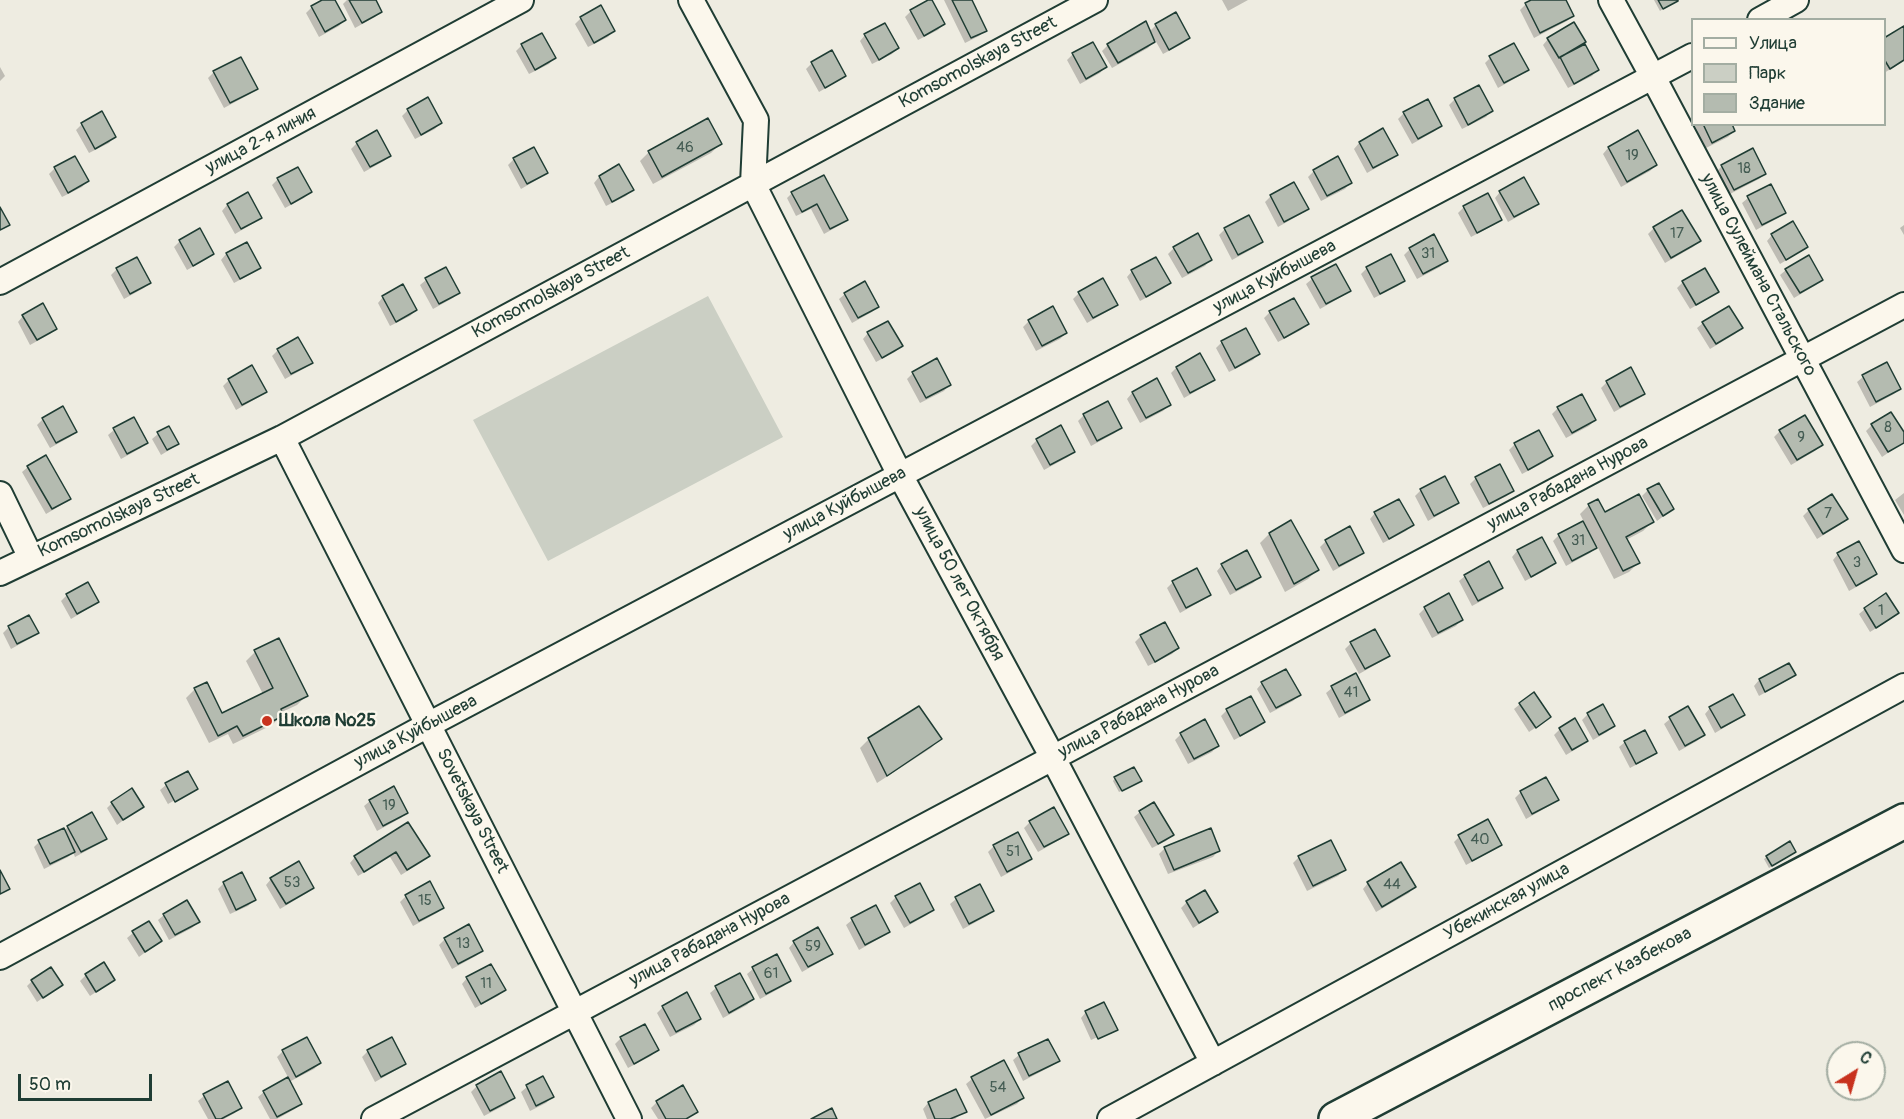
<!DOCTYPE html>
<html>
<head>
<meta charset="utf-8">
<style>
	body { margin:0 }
	#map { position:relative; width:1904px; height:1119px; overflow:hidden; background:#eeece1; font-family:Pangolin,sans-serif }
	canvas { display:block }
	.legend { position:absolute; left:1691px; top:18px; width:195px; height:108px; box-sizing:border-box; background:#fbf7ec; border:2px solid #a3ada2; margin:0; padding:8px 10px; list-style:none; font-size:18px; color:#1f3d34 }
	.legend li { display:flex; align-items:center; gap:12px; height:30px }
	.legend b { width:30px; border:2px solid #a3ada2 }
	.north { position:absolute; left:1826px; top:1041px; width:60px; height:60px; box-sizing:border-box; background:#fbf7ec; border:2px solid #a3ada2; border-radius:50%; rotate:37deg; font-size:16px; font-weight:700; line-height:24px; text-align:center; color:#1f3d34 }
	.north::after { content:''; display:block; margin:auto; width:21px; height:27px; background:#c8321e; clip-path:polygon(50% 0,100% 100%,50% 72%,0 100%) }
	.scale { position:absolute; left:18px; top:1074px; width:134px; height:27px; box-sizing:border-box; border:3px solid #1f3d34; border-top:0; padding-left:8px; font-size:18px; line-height:21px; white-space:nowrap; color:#1f3d34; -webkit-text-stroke:4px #fbf7ec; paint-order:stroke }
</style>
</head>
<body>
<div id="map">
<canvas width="1904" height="1119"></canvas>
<ul class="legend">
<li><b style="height:8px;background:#fbf7ec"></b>Улица</li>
<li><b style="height:16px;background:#cbcfc4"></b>Парк</li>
<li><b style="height:16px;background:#b4bbb0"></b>Здание</li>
</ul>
<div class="north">С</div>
<div class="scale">50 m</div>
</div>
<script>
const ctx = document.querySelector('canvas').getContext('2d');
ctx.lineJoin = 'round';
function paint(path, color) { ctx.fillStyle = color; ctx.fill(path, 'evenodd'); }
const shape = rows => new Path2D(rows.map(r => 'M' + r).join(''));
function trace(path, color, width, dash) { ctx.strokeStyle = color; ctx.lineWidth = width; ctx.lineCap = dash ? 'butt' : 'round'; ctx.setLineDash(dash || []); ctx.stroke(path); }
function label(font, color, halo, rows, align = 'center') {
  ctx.font = font + ' Pangolin,sans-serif'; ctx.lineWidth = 4.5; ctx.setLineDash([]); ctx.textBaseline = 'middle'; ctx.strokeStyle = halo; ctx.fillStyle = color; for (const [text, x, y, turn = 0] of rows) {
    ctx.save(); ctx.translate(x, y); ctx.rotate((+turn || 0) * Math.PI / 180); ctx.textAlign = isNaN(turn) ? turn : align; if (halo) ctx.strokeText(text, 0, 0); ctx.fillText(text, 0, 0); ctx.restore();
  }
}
paint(shape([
	[708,296,783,437,548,561,473,420]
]), '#cbcfc4');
paint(shape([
	[325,0,333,0,344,20,339,26,319,37,306,13,312,7],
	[347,0,374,0,381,11,375,17,355,28,343,4],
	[944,0,970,0,985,31,979,36,965,43],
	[1222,0,1248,0,1228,11],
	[1534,0,1564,0,1572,16,1567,21,1534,38,1520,10,1526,4],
	[1654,0,1676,0,1660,11],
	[911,11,943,24,938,30,918,40,905,17],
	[581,18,613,31,608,37,588,47,575,24],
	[1156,25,1188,38,1182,44,1163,54,1155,40,1148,48,1112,68,1102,51,1108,45,1149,32],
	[1904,28,1904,61,1884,73,1884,40],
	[865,35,898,48,892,54,872,64,860,41],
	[1548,39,1583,43,1597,70,1592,76,1568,88,1543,45],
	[522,45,554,58,549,64,529,74,516,51],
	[1073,54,1105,67,1100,73,1080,84,1067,60],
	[1490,58,1527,69,1521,75,1498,88,1485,63],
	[812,63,844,76,838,81,819,92,806,69],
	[0,67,5,76,0,81],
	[214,72,256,89,250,94,224,108,208,78],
	[1455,99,1491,111,1486,117,1462,129,1449,105],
	[408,110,440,123,435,129,415,139,402,116],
	[1404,113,1441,125,1435,131,1412,144,1398,119],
	[82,124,114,137,109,143,89,153,76,130],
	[1694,124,1730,124,1734,131,1728,137,1706,148],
	[1383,130,1396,155,1390,160,1367,173,1354,149,1359,143],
	[1637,132,1656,165,1650,171,1621,187,1603,154,1608,148],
	[357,143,389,156,384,161,364,172,351,149],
	[720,144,711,153,653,184,640,161,649,152],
	[533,149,546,172,540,178,521,189,508,165,513,160],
	[619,166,632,190,626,196,606,206,594,183,599,177],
	[1722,166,1764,174,1759,179,1728,195,1716,172],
	[55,168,87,181,82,187,62,197,49,174],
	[1314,171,1350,183,1345,189,1321,201,1308,177],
	[823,177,846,220,840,225,824,234,811,209,796,216,787,198,792,193],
	[278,179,310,192,304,198,285,208,272,185],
	[1294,184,1307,208,1301,214,1278,227,1265,202,1270,197],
	[1770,186,1784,213,1778,218,1756,230,1742,203,1748,198],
	[1500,192,1537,204,1531,209,1508,222,1495,198],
	[247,194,260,218,254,223,235,234,222,211,227,205],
	[1487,195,1500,219,1494,225,1471,237,1458,213,1464,207],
	[1904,225,1904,235,1900,228],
	[1654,228,1699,241,1693,247,1665,263,1648,234],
	[1225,229,1261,241,1256,247,1232,260,1219,235],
	[1772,235,1806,247,1800,252,1780,264,1767,241],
	[180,241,212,254,207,259,187,270,174,247],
	[246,244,259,267,253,273,234,283,221,260,226,254],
	[1174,248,1210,260,1205,266,1182,278,1168,254],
	[1410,249,1446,261,1440,267,1417,279,1404,255],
	[1390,256,1403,280,1398,286,1374,298,1361,274,1367,268],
	[117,269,150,282,144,288,124,299,111,275],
	[1786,270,1822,279,1816,285,1794,298,1780,275],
	[1132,271,1169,283,1163,289,1140,301,1127,277],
	[1312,279,1349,291,1343,296,1320,309,1306,284],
	[426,280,459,292,453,298,433,309,420,285],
	[1683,282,1717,291,1711,297,1690,309,1677,288],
	[1079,293,1116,305,1110,310,1087,323,1073,299],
	[845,294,877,307,872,312,852,323,839,299],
	[383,297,416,310,410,316,390,326,378,303],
	[1270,312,1307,324,1301,330,1278,342,1264,318],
	[23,316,56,329,50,334,30,345,18,322],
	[1029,321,1066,333,1060,339,1036,351,1023,327],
	[1703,323,1741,328,1735,334,1710,349,1697,328],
	[868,333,901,346,895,352,876,362,863,339],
	[1222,342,1258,354,1253,360,1229,372,1216,348],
	[278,350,311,363,305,368,285,379,272,356],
	[1886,364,1899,389,1894,394,1870,407,1857,382,1863,377],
	[1176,368,1213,380,1207,385,1184,398,1171,373],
	[913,373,949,385,944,391,920,403,907,379],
	[229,380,265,391,259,397,236,410,223,386],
	[1156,380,1169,405,1163,411,1140,423,1127,399,1132,393],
	[1607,382,1644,394,1638,399,1614,412,1601,388],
	[1558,408,1595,420,1589,426,1566,438,1552,414],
	[1084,415,1120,427,1115,433,1091,446,1078,421],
	[43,419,75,432,70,437,50,448,37,425],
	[1872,425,1904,435,1904,442,1882,457,1866,431],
	[114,430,146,442,141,448,121,459,108,435],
	[1780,431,1821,445,1815,451,1791,465,1774,437],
	[1538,432,1551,456,1545,462,1522,474,1509,450,1515,444],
	[158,434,177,444,171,449,161,455,152,439],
	[1037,440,1073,452,1068,457,1044,470,1031,446],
	[28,467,69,498,63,504,46,514,22,472],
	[1444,478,1457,502,1451,508,1428,521,1415,496,1421,490],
	[1476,478,1512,490,1507,496,1483,508,1470,484],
	[1648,490,1673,509,1657,521,1642,496],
	[1904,493,1904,515,1895,500],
	[1832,496,1846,519,1840,525,1817,539,1803,516,1809,510],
	[1589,505,1604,514,1652,522,1643,531,1626,540,1638,563,1629,572,1614,579,1597,546,1590,553,1566,566,1553,541,1559,535,1584,522,1580,514],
	[1375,513,1412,525,1406,531,1383,543,1370,519],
	[1269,534,1317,570,1308,579,1285,592,1260,543],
	[1541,539,1554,563,1548,569,1525,581,1512,557,1517,551],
	[1326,541,1362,553,1357,558,1333,571,1320,547],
	[1838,554,1875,574,1869,580,1849,591,1833,560],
	[1222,565,1259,577,1253,583,1230,595,1217,571],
	[1196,570,1209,594,1203,600,1180,613,1167,588,1173,582],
	[1465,576,1501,588,1496,593,1472,606,1459,581],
	[67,595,97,602,91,607,71,619,61,601],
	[1425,608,1461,620,1456,626,1432,638,1419,614],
	[1865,609,1897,613,1891,619,1870,632,1859,614],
	[9,627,37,632,31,638,11,649,3,633],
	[1141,636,1178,648,1172,654,1148,666,1135,642],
	[1351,643,1388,655,1382,661,1359,674,1345,649],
	[255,652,306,696,297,705,280,713,281,716,272,725,233,744,228,734,209,743,186,698,195,689,222,715,263,694,246,661],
	[1788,665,1794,675,1788,680,1759,696,1754,686,1759,680],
	[1262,683,1299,695,1293,701,1270,713,1257,689],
	[1332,688,1368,700,1363,705,1339,718,1326,693],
	[1250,698,1263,722,1257,728,1234,740,1221,716,1227,710],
	[1520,704,1544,722,1529,732,1514,709],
	[1602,706,1613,726,1607,732,1593,740,1582,720,1588,714],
	[919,708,940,739,931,748,877,783,860,748,869,739],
	[1688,708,1703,735,1697,741,1679,751,1664,724,1670,719],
	[1710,708,1743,715,1737,720,1715,733,1705,714],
	[1574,721,1586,741,1581,746,1566,755,1554,735,1560,729],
	[1181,734,1217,746,1212,752,1188,764,1175,740],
	[1625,742,1655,753,1649,758,1630,768,1619,747],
	[187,773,196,789,191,793,191,791,168,804,169,806,160,790,166,785],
	[1115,778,1137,783,1119,792,1113,781],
	[1521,792,1557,799,1551,805,1526,819,1515,798],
	[370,801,406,813,401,818,377,831,364,806],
	[112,803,142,806,117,825,107,808],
	[1140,812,1172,835,1166,841,1152,848,1134,817],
	[1030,822,1067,834,1061,839,1038,852,1024,828],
	[408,824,428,856,422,862,401,875,390,857,358,876,350,863,355,857],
	[68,827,105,838,99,844,75,857,73,852,68,857,44,869,34,847,39,842,64,831],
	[1459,837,1500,845,1494,850,1466,865,1454,842],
	[994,846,1031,858,1025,864,1001,877,988,852],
	[1165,848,1218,851,1213,857,1168,874,1159,854],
	[1792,854,1769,868,1764,859,1767,857],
	[1299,857,1344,870,1338,876,1307,891,1293,863],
	[271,879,313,888,307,893,280,909,266,885],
	[224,883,254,900,248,906,230,914,218,889],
	[1368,883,1414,887,1409,893,1376,912,1363,889],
	[1204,892,1216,912,1210,917,1193,928,1181,908,1187,902],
	[406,896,442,908,437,913,413,926,400,902],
	[896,897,933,909,927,915,904,928,890,903],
	[956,899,993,911,987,916,963,929,950,904],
	[875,907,888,932,882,937,859,950,846,925,852,920],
	[164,915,198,922,192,928,169,940,158,920],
	[133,933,160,941,139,957,127,938],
	[445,939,481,951,476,956,452,969,439,945],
	[794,942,831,954,825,959,802,972,789,948],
	[776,956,789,980,784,986,760,999,747,974,753,969],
	[104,964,114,980,90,996,80,981,86,975],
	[739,975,752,999,747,1005,723,1018,710,993,716,988],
	[467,978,504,990,498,996,475,1008,462,984],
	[32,981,61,985,37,1002,27,986],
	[663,1007,700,1019,694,1025,670,1037,657,1013],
	[1086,1012,1116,1029,1111,1034,1111,1031,1091,1040,1081,1018],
	[644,1026,657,1050,651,1056,628,1068,615,1044,621,1038],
	[391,1039,404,1064,398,1069,375,1082,362,1057,367,1052],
	[283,1051,320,1063,314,1069,289,1082,300,1104,295,1109,277,1119,270,1119,258,1097,264,1092,289,1079,277,1057],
	[1019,1055,1058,1060,1052,1066,1023,1081,1013,1060],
	[543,1078,552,1097,546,1103,530,1111,521,1092,527,1087],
	[972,1079,1022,1098,1017,1104,985,1119,966,1084],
	[227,1083,240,1107,235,1113,224,1119,208,1119,198,1101,204,1096],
	[477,1086,513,1098,507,1104,484,1116,471,1092],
	[657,1102,696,1111,688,1119,658,1119,651,1108],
	[928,1103,965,1111,955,1119,927,1119,923,1109]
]), '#0003');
const building = shape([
	[322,0,335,0,346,20,325,32,311,6,322,0],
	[349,0,376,0,382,12,362,23,349,0],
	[928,0,932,0,945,24,924,36,910,10,928,0],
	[952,0,972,0,987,31,971,38,952,0],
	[1531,0,1566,0,1574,16,1540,33,1525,3,1531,0],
	[1658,0,1678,0,1678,1,1663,9,1658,0],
	[601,5,615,31,594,43,580,17,601,5],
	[1176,12,1190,38,1169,50,1155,24,1176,12],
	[1146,21,1155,42,1118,63,1107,44,1146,21],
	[1574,22,1586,42,1559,58,1547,38,1574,22],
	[885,23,899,48,879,60,864,34,885,23],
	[1904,26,1904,60,1890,69,1884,59,1884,38,1904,26],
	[542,33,556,58,535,70,521,44,542,33],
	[1093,42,1107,67,1086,79,1072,53,1093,42],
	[1514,43,1529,70,1504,83,1489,56,1514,43],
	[1585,44,1599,70,1574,84,1560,57,1585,44],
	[832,50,846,76,825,88,811,62,832,50],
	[241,57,258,89,230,103,213,71,241,57],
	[1479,85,1493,111,1468,125,1454,98,1479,85],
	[428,97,442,123,421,135,407,109,428,97],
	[1428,99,1442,126,1418,139,1403,112,1428,99],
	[102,111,116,137,95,149,81,123,102,111],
	[708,118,722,144,662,177,648,151,708,118],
	[1703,124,1732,124,1735,131,1712,143,1703,124],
	[1383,128,1398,155,1373,168,1359,142,1383,128],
	[377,130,391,156,370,167,356,142,377,130],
	[1638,130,1657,165,1627,182,1608,147,1638,130],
	[534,147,548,173,527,184,513,158,534,147],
	[1753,148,1766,174,1734,190,1721,165,1753,148],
	[75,156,89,181,68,193,54,167,75,156],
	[1338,156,1352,183,1327,196,1313,170,1338,156],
	[619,164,634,190,612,202,599,176,619,164],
	[298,167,312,192,291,204,277,178,298,167],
	[824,175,848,220,830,229,817,204,802,212,791,192,824,175],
	[1524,177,1539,204,1514,217,1499,191,1524,177],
	[1294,182,1309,209,1284,222,1270,195,1294,182],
	[1771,184,1786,213,1762,225,1747,196,1771,184],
	[248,192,262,218,241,229,227,204,248,192],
	[1488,193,1502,220,1477,233,1463,206,1488,193],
	[0,207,10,225,0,230,0,207],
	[1682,210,1701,241,1671,258,1653,227,1682,210],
	[1249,215,1263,242,1238,255,1224,228,1249,215],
	[1793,221,1808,247,1786,260,1771,234,1793,221],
	[200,228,214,254,193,266,179,240,200,228],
	[1198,233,1212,260,1188,273,1173,247,1198,233],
	[1434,234,1448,261,1423,274,1409,248,1434,234],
	[247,242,261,268,240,279,226,253,247,242],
	[1391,254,1405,281,1380,294,1366,267,1391,254],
	[1809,255,1823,280,1800,293,1785,269,1809,255],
	[137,257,151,283,130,294,116,268,137,257],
	[1156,257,1171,283,1146,297,1131,270,1156,257],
	[1336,264,1351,291,1326,304,1311,277,1336,264],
	[446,267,460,293,439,304,425,278,446,267],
	[1705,268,1719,292,1696,305,1682,281,1705,268],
	[1103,278,1118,305,1093,318,1078,292,1103,278],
	[865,281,879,307,858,318,844,293,865,281],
	[403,284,417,310,396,322,382,296,403,284],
	[1294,298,1309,324,1284,338,1269,311,1294,298],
	[43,303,57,329,37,340,22,315,43,303],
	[1053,306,1067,333,1042,346,1028,320,1053,306],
	[1729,306,1743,328,1716,344,1702,322,1729,306],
	[888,321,903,346,882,358,867,332,888,321],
	[1246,328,1260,354,1235,368,1221,341,1246,328],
	[298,337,313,363,291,374,277,349,298,337],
	[1200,353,1215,380,1190,393,1176,367,1200,353],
	[937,358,951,385,926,398,912,372,937,358],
	[1887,362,1901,389,1876,402,1862,375,1887,362],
	[252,365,267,392,242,405,228,379,252,365],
	[1631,367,1645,394,1620,407,1606,381,1631,367],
	[1157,378,1171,405,1146,418,1132,392,1157,378],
	[1582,394,1596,420,1572,433,1557,407,1582,394],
	[1108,401,1122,428,1097,441,1083,414,1108,401],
	[63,406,77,432,56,443,42,418,63,406],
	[1891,412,1904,432,1904,443,1888,452,1871,424,1891,412],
	[1805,415,1823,445,1797,460,1779,430,1805,415],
	[134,417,148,443,127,454,113,428,134,417],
	[1061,425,1075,452,1050,465,1036,439,1061,425],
	[169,426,179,444,167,450,157,432,169,426],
	[1539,430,1553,456,1528,470,1514,443,1539,430],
	[46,455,71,499,52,509,27,466,46,455],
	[1500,464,1514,491,1489,504,1475,477,1500,464],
	[1445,476,1459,503,1434,516,1420,489,1445,476],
	[1659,483,1674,509,1663,516,1647,489,1659,483],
	[1639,494,1654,522,1626,537,1640,563,1623,571,1588,504,1598,499,1605,512,1639,494],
	[1832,494,1848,519,1823,534,1808,509,1832,494],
	[1399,499,1414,525,1389,539,1374,512,1399,499],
	[1291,520,1319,570,1294,584,1269,533,1291,520],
	[1583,521,1597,548,1572,561,1558,534,1583,521],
	[1350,526,1364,553,1339,566,1325,540,1350,526],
	[1542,537,1556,563,1531,577,1517,550,1542,537],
	[1859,541,1877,574,1856,586,1837,553,1859,541],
	[1247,550,1261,577,1236,590,1221,564,1247,550],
	[1489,561,1503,588,1478,601,1464,575,1489,561],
	[1197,568,1211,595,1186,608,1172,581,1197,568],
	[88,582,99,602,77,614,66,594,88,582],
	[1449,593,1463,620,1438,633,1424,607,1449,593],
	[1886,593,1899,613,1876,628,1864,608,1886,593],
	[29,615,39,633,17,644,8,626,29,615],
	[1165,622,1179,648,1155,662,1140,635,1165,622],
	[1375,629,1390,656,1365,669,1350,642,1375,629],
	[279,638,308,696,281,709,283,716,243,736,237,726,218,736,194,688,207,682,222,713,273,688,254,650,279,638],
	[1789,663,1796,675,1765,692,1759,679,1789,663],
	[1286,669,1301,695,1276,708,1261,682,1286,669],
	[1356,673,1370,700,1345,713,1331,686,1356,673],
	[1534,692,1551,717,1536,728,1519,703,1534,692],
	[1733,694,1745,715,1721,728,1709,707,1733,694],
	[1251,696,1265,722,1240,736,1226,709,1251,696],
	[1603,704,1615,726,1599,735,1587,713,1603,704],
	[919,706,942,739,887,776,868,738,919,706],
	[1688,706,1705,735,1685,746,1669,717,1688,706],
	[1575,718,1588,741,1572,750,1559,728,1575,718],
	[1205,719,1219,746,1194,759,1180,733,1205,719],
	[1645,730,1657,753,1636,764,1624,741,1645,730],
	[1134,767,1142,781,1122,791,1114,777,1134,767],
	[188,771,198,789,175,802,165,783,188,771],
	[1546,777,1559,800,1532,814,1520,791,1546,777],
	[394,786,408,813,383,826,369,800,394,786],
	[132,788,144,807,123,820,111,802,132,788],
	[1154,802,1174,835,1158,844,1139,811,1154,802],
	[1054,807,1069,834,1044,847,1029,821,1054,807],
	[92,812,107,839,81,852,67,826,92,812],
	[1488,819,1502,845,1472,861,1458,835,1488,819],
	[408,822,430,856,407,870,396,852,364,872,354,856,408,822],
	[64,828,75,852,50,864,38,840,64,828],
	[1211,828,1220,851,1174,870,1164,847,1211,828],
	[1018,832,1032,859,1007,872,993,845,1018,832],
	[1331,840,1346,870,1313,886,1298,856,1331,840],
	[1790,841,1796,852,1772,866,1766,856,1790,841],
	[299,861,314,888,286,904,270,878,299,861],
	[1401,862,1416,887,1382,907,1367,882,1401,862],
	[0,870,10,889,0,894,0,870],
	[242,872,256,900,236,910,223,882,242,872],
	[430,881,444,908,419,921,405,895,430,881],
	[920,883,934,910,910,923,895,896,920,883],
	[980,884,994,911,969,924,955,897,980,884],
	[1205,890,1218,912,1199,923,1186,901,1205,890],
	[187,900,200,922,175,935,163,914,187,900],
	[876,905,890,932,865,945,851,918,876,905],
	[149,921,162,941,145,952,132,931,149,921],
	[469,924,483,951,458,964,444,938,469,924],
	[818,927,833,954,808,967,793,941,818,927],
	[777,954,791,981,766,994,752,967,777,954],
	[104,962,115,980,96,992,85,974,104,962],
	[491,964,506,990,481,1004,466,977,491,964],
	[51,967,63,985,43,998,31,980,51,967],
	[740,973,754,999,729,1013,715,986,740,973],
	[687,992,701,1019,676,1032,662,1006,687,992],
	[1104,1002,1118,1030,1098,1039,1085,1011,1104,1002],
	[645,1024,659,1050,634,1064,620,1037,645,1024],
	[307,1037,321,1063,296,1077,282,1050,307,1037],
	[392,1037,406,1064,381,1077,367,1050,392,1037],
	[1048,1039,1060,1061,1029,1076,1018,1053,1048,1039],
	[1004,1060,1024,1098,991,1115,971,1077,1004,1060],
	[501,1071,515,1098,490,1111,476,1085,501,1071],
	[543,1076,554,1097,536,1106,526,1085,543,1076],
	[288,1077,302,1104,277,1117,263,1091,288,1077],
	[228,1081,242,1108,221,1119,216,1119,203,1094,228,1081],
	[683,1085,698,1112,686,1119,666,1119,656,1101,683,1085],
	[956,1089,967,1112,950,1119,935,1119,928,1102,956,1089],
	[832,1108,837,1119,811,1119,832,1108]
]);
paint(building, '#b4bbb0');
trace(building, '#1f3d34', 1.5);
const minor = shape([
	[691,0,756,120,753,184,900,475,1053,758,1213,1063],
	[1611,0,1653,77,1904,550],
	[1760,20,1796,0],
	[0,282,521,0],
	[282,438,629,1119],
	[0,494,31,558],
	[0,573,282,438,1095,0],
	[0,957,428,725,1692,56],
	[374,1119,1904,305],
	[1110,1119,1904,686]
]);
const highway = shape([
	[1336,1119,1904,821]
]);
trace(minor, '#1f3d34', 28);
trace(highway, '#1f3d34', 38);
trace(minor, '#fbf7ec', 24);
trace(highway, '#fbf7ec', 33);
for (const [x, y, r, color] of [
	[267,721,6,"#c8321e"]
]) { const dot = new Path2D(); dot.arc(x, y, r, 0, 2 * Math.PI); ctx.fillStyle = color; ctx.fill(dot); trace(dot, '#fbf7ec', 2); }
label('15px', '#445c53', null, [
	["46",685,148],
	["19",1632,156],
	["18",1744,169],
	["17",1677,234],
	["31",1428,254],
	["8",1888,428],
	["9",1801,438],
	["7",1828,514],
	["31",1578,541],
	["3",1857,563],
	["1",1881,611],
	["41",1351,693],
	["19",389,806],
	["40",1480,840],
	["51",1013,852],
	["53",292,883],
	["44",1392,885],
	["15",425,901],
	["13",463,944],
	["59",813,947],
	["61",771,974],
	["11",486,984],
	["54",998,1088]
]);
label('18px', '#1f3d34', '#fbf7ec', [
	["Komsomolskaya Street",978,63,-28],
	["улица 2-я линия",261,141,-28],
	["улица Сулеймана Стальского",1758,275,62],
	["улица Куйбышева",1275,277,-28],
	["Komsomolskaya Street",551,293,-28],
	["улица Рабадана Нурова",1568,484,-28],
	["улица Куйбышева",845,504,-28],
	["Komsomolskaya Street",119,516,-25],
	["улица 50 лет Октября",959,584,62],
	["улица Рабадана Нурова",1139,712,-28],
	["улица Куйбышева",416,732,-28],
	["Sovetskaya Street",472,811,63],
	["Убекинская улица",1507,902,-29],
	["улица Рабадана Нурова",710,940,-28],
	["проспект Казбекова",1620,970,-28]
]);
label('bold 18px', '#1f3d34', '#fbf7ec', [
	["Школа №25",279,721]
], 'left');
</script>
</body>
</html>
